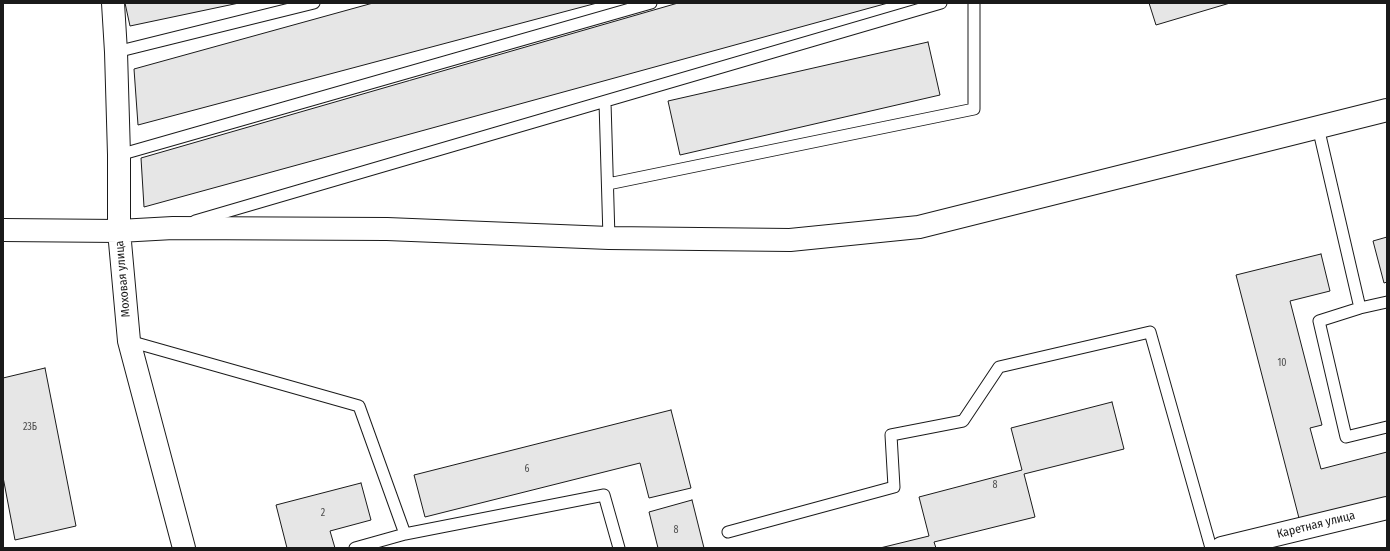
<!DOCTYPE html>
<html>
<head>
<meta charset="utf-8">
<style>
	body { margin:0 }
	#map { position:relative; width:1390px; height:551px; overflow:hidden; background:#fff; font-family:"Fira Sans Condensed",sans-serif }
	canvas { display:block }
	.frame { position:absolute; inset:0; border:4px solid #1a1a1a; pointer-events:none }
</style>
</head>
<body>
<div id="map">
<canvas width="1390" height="551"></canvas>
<div class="frame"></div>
</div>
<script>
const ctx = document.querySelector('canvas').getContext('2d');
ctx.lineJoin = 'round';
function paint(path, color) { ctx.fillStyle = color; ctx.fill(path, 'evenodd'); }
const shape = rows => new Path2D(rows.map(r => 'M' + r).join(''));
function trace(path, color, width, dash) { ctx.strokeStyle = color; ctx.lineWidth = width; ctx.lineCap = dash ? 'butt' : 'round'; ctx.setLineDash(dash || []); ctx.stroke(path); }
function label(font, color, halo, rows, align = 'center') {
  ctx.font = font + ' "Fira Sans Condensed",sans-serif'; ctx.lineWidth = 3; ctx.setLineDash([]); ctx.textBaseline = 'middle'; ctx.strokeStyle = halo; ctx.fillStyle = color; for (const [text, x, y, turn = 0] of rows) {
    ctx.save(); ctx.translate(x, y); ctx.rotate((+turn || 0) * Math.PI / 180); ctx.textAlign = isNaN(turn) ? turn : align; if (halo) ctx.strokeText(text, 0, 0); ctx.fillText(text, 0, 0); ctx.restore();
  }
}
const building = shape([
	[125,3,239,3,130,26,125,3],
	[373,3,597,3,138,125,134,69,373,3],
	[678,3,888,3,144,207,141,158,678,3],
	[1149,3,1230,3,1156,25,1149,3],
	[928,42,940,95,680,155,668,101,928,42],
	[1387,237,1387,282,1384,283,1373,241,1387,237],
	[1321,254,1330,291,1290,301,1322,425,1310,428,1321,469,1387,452,1387,500,1300,522,1236,275,1321,254],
	[45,368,76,526,15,540,3,477,3,378,45,368],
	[1112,402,1124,449,1024,474,1035,517,934,542,936,548,880,548,929,536,919,497,1022,470,1011,428,1112,402],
	[671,410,691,488,649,498,640,463,425,517,414,475,671,410],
	[361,483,371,520,330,531,335,548,287,548,276,505,361,483],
	[692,500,704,548,658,548,649,512,692,500]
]);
paint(building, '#e6e6e6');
trace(building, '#1a1a1a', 1);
const lane = shape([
	[116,52,314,3],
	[605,102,609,238],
	[1318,127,1360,308,1387,302],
	[119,155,651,3],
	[608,184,974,109,974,3],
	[195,221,941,3],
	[1360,308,1319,321,1346,437,1387,427],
	[129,341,359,406,405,534],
	[728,532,894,487,891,435,963,421,999,367,1150,332,1211,548],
	[355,548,405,534,604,495,619,548]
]);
const street = shape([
	[113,3,116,52,119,155,119,231,129,341,184,548],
	[3,230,119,231,173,228,387,229,609,238,790,240,919,227,1387,110],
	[1222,548,1387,508]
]);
trace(lane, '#1a1a1a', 13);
trace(street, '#1a1a1a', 24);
trace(lane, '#fff', 11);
trace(street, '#fff', 22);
label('10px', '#4d4d4d', null, [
	["10",1282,363],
	["23Б",30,427],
	["6",527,469],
	["8",995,485],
	["2",323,513],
	["8",676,530]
]);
label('12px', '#1a1a1a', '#fff', [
	["Моховая улица",123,279,-95],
	["Каретная улица",1316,525,-14]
]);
</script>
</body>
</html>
